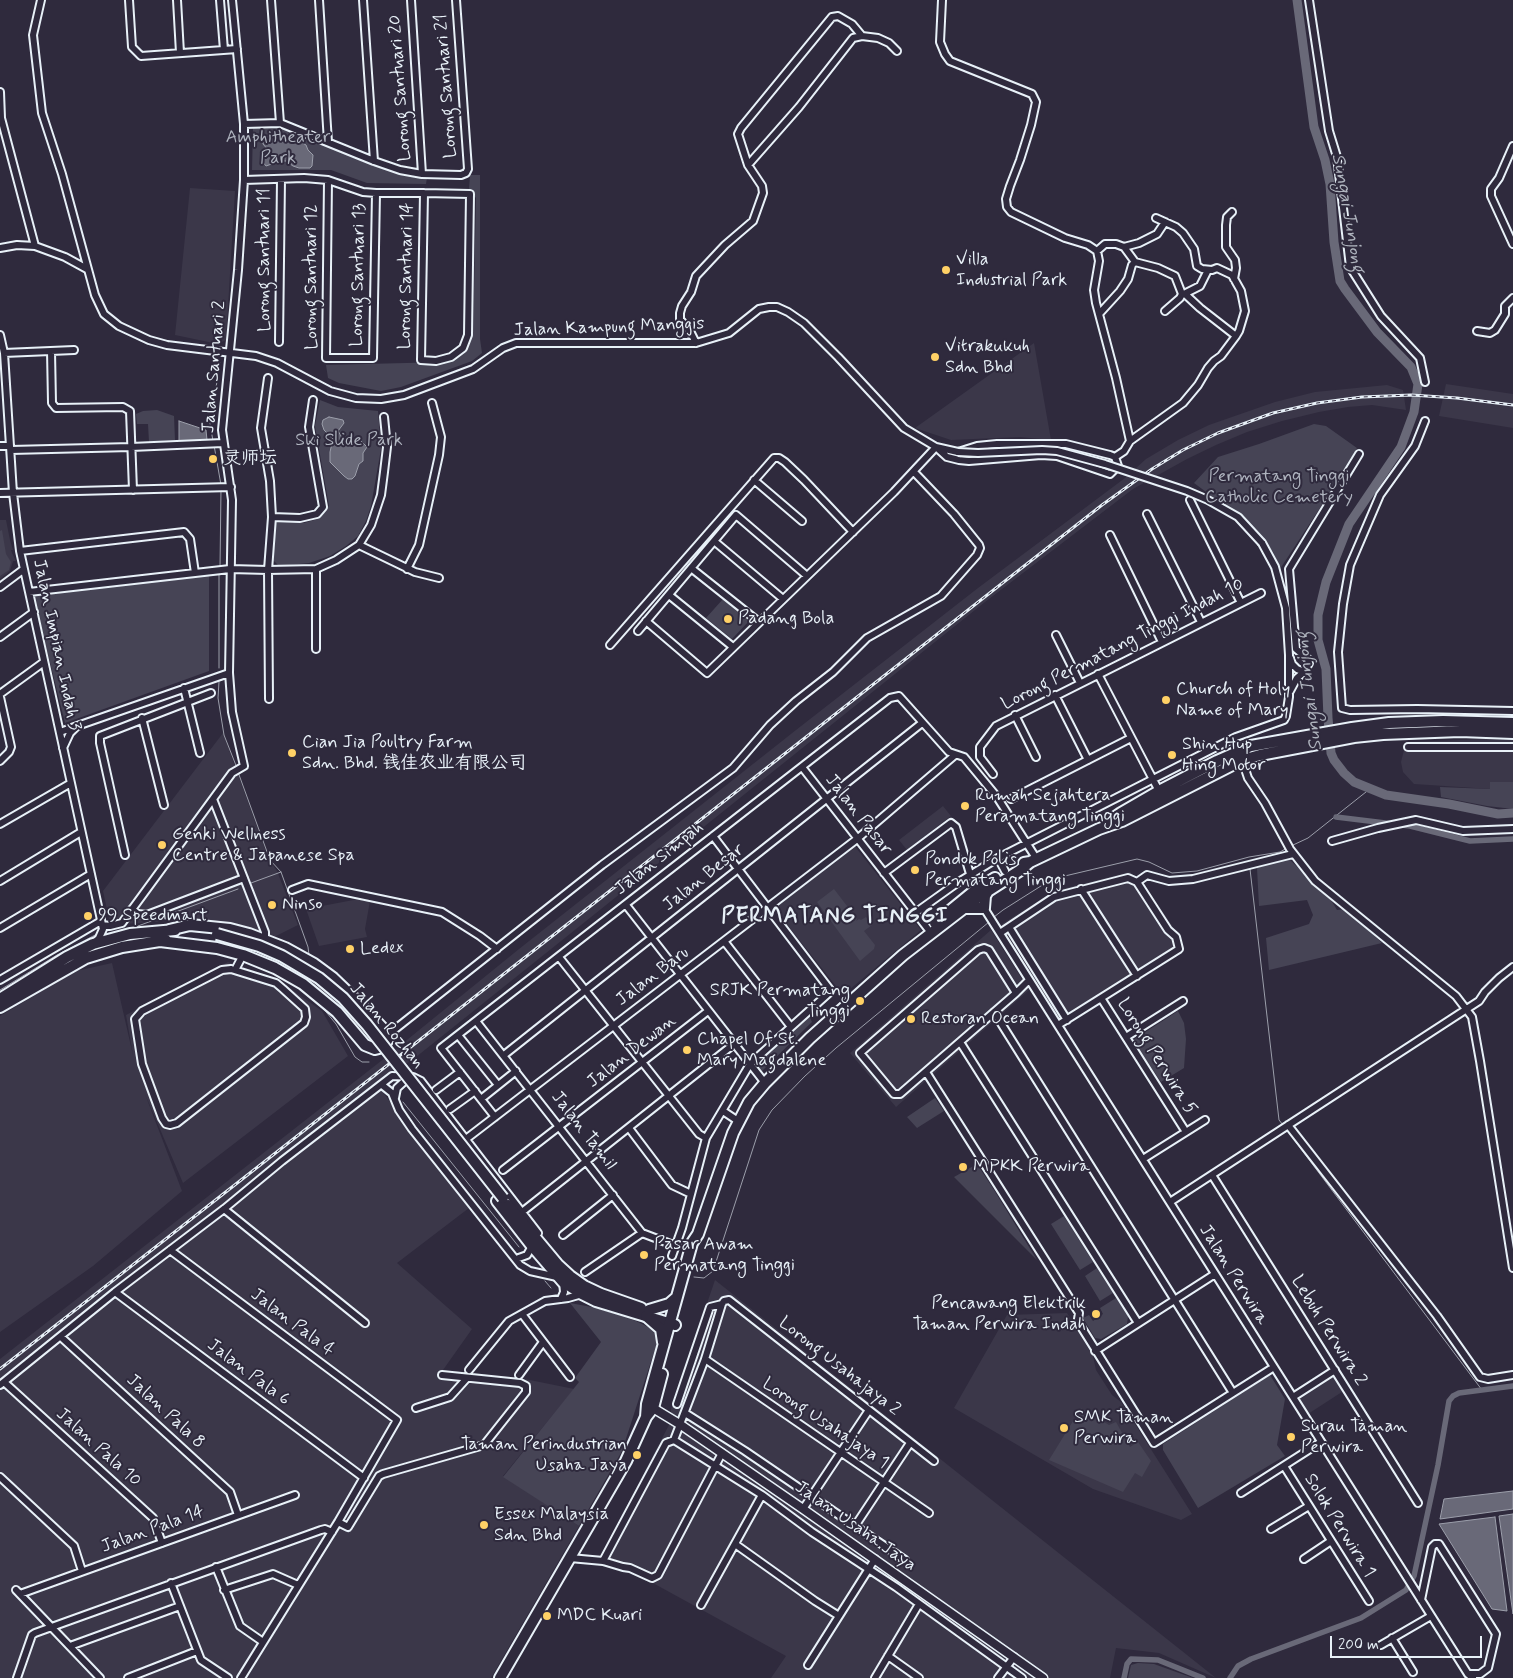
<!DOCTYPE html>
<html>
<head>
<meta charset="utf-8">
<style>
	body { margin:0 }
	#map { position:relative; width:1513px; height:1678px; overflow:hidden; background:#2f2a3d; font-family:Mynerve,sans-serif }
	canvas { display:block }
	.scale { position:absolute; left:1330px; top:1636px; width:152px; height:22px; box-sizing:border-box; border:2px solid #e8f1f8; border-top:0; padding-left:6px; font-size:15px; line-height:18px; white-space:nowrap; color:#e8f1f8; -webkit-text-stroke:4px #2f2a3d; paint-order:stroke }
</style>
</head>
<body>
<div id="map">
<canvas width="1513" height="1678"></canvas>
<div class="scale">200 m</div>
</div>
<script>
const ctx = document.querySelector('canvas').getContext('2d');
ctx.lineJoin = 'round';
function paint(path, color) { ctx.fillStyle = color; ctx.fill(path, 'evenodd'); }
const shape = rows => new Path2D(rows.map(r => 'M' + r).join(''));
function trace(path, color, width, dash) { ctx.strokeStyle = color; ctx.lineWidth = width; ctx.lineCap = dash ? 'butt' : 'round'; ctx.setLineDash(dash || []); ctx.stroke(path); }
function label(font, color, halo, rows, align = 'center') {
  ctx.font = font + ' Mynerve,"LXGW WenKai TC",sans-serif'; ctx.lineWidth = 4; ctx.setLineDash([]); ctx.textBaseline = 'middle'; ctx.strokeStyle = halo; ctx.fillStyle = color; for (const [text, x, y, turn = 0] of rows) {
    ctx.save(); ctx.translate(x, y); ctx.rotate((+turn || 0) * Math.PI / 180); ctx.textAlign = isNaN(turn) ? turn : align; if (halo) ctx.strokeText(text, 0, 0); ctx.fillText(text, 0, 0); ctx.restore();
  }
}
paint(shape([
	[190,188,235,191,226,340,218,344,175,335],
	[1034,343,1051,440,1020,437,951,440,915,428],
	[1446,384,1513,394,1513,428,1439,416],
	[1387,385,1403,390,1406,410,1372,405,1348,407,1319,412,1282,421,1247,432,1216,445,1187,459,1133,489,985,602,411,1061,386,1074,376,1083,469,1208,397,1263,472,1329,443,1370,525,1379,574,1389,503,1476,579,1526,491,1678,0,1678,0,1359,381,1061,519,949,796,730,978,588,1125,478,1146,459,1178,440,1209,425,1275,402,1315,392],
	[0,520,6,520,10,540,13,550,11,550,12,553,16,561,13,561,10,571,0,579],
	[223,733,269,860,277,871,298,925,274,937,200,919,124,924,109,919,103,891],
	[1486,739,1513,740,1513,782,1491,782,1490,789,1414,784,1403,772,1401,762,1406,742],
	[943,806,951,816,907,850,899,840],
	[853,844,921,930,843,995,773,907],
	[1130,872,1143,883,1173,927,1181,943,1061,1017,1002,924,1054,891],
	[364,898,370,901,365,929,367,937,319,946,306,909],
	[991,930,1029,990,896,1107,850,1053],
	[228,962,277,979,322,1011,348,1056,183,1183,145,1094,182,1191,93,1266,0,1332,0,1016,76,971,112,963,133,1055,126,1015],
	[715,1280,1216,1678,1159,1653,1116,1648,1110,1678,771,1678,786,1656,631,1571,624,1571,597,1563,670,1423,671,1409],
	[1067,1313,1093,1356,1096,1370,1112,1395,1121,1402,1192,1514,1181,1520,1093,1489,954,1408,1007,1315],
	[1330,1367,1345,1390,1308,1414,1293,1391]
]), '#3b3749');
paint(shape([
	[282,127,427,177,426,184,367,183,331,170,252,170,253,128],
	[470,175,480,175,480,339,482,353,472,361,401,387,381,391,339,383,328,378,326,365,446,362,466,349,473,332,476,198,469,190],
	[320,400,338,407,378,411,381,449,371,506,366,521,358,536,346,546,330,556,309,563,279,566,273,560,276,524,278,520,304,523,318,519,329,506,315,426],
	[157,410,174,416,175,440,149,442,148,424,137,424,136,414,143,411],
	[1314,424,1326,426,1357,448,1339,479,1280,569,1273,552,1248,523,1194,483,1218,457,1259,444],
	[2,530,6,554,11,562,9,570,0,576,0,531],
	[209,575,209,671,65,723,33,594],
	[723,599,749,621,732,639,706,618],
	[1490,782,1513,782,1513,809,1487,806,1441,797,1440,787,1490,789],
	[1288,858,1331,900,1337,910,1345,909,1382,943,1269,970,1266,938,1309,924,1313,915,1307,900,1259,906,1257,868],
	[834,889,857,919,856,921,859,919,861,920,866,917,872,925,864,931,875,945,874,949,860,961,817,902],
	[1178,1011,1184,1023,1186,1039,1184,1068,1161,1082,1133,1040],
	[808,1014,812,1022,762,1071,755,1063],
	[935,1098,944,1111,917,1128,907,1117],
	[977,1164,994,1190,1037,1260,954,1177],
	[1064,1216,1093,1262,1080,1270,1051,1224],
	[1097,1268,1113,1293,1100,1301,1085,1276],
	[1116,1298,1128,1316,1127,1324,1101,1339,1095,1338,1083,1318,1089,1315,1093,1321,1103,1314,1100,1308],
	[570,1303,597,1308,636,1321,652,1329,655,1333,657,1343,622,1451,579,1526,503,1477,579,1382,575,1378,601,1342],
	[1270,1375,1285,1399,1277,1445,1285,1456,1198,1508,1163,1450,1163,1444],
	[1081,1408,1109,1425,1116,1422,1130,1447,1138,1442,1151,1461,1142,1477,1135,1473,1123,1492,1049,1460],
	[1138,1663,1154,1664,1193,1678,1128,1678,1131,1665]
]), '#464455');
const water = shape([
	[273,136,283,142,291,139,299,141,306,145,308,150,313,155,312,166,310,168,299,168,293,166,286,161,280,161,266,166,262,161,268,153,268,150,263,144,263,140,267,137,273,136],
	[329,417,343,420,344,423,338,431,343,439,349,442,360,440,367,447,363,453,363,461,359,464,355,476,352,479,348,479,344,476,330,462,330,452,333,439,324,430,322,424,323,420,329,417],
	[179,421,206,430,207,440,179,442,179,421],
	[1513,1491,1513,1509,1440,1519,1444,1499,1513,1491],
	[1513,1514,1513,1614,1499,1516,1513,1514],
	[1495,1517,1507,1611,1492,1609,1439,1524,1495,1517]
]);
paint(water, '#696978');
trace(water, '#9c9fab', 1);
trace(shape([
	[213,441,210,424,220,363],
	[214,445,221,485],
	[220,568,221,489],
	[219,668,219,572],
	[219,682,218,698,224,735,237,768],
	[238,772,270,860,281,872,308,947,309,955],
	[1291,846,1308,838,1371,788],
	[1250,869,1279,1120,1283,1125],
	[251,883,281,872],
	[994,917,1003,910,1052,879,1137,859,1149,862,1172,873,1197,871,1249,857,1280,852,1287,848],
	[138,926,238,889],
	[0,990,57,955,97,934],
	[303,991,322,1007,336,1024,355,1057,362,1062,369,1062],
	[403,1102,519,1247],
	[1286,1129,1482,1390],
	[694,1277,704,1278,713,1271,759,1130,772,1110,805,1076,836,1048,989,922],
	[545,1281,551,1288]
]), '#9c9fab', 1);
trace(shape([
	[1336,817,1410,826,1470,841,1513,839],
	[1124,1678,1127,1664,1131,1659,1158,1660,1203,1678],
	[1230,1678,1238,1666,1251,1659,1361,1618,1406,1590,1414,1576,1438,1465,1449,1401,1453,1396,1459,1393,1513,1386]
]), '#696978', 5.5);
trace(shape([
	[1297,0,1314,127,1325,160,1330,184,1334,242,1340,281,1345,289,1377,332,1411,367,1418,384,1414,412,1401,447,1349,524,1326,582,1318,615,1318,640,1326,669,1328,718,1331,753,1334,760,1344,773,1354,782,1386,795,1449,804,1498,814,1513,813]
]), '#696978', 9);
const minor = shape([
	[41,0,33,35,42,113,62,174,95,295,104,314,119,326,149,340,167,345,256,356,277,363,330,391,356,398,381,399,404,395,473,369,503,348,516,343,696,343,729,333,759,309,769,307,777,307,788,312,804,323,838,357,904,428,936,447,958,452,977,446,997,444,1066,444,1110,455,1115,457,1118,466,1110,474,1057,456,1041,455,969,461,959,460,947,457,936,447],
	[129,0,132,47,141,56,237,49],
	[177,0,180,53],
	[220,0,224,50],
	[271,0,280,123],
	[319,0,328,142],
	[363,0,374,161],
	[411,0,422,174],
	[942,0,940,42,945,54,950,61,1032,94,1036,102,1031,125,1020,160,1010,186,1006,199,1007,207,1011,212,1065,238,1088,245,1097,251,1099,261,1094,290,1096,303,1116,378,1130,441],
	[1309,0,1329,131,1337,157,1350,267,1381,316,1420,358,1425,382],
	[0,92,1,118,35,246],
	[244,124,280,123,374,161,400,170,422,174,461,175,466,173,468,169,456,0],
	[1513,146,1499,178,1491,189,1491,196,1513,244],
	[748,165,799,107,853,38,862,36,878,38,889,43,897,51],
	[244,180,304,178,328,180,363,192,376,193,424,193,470,194,468,335,463,348,451,357,436,361,421,360,424,193],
	[328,180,326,358,373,358,376,193],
	[1232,212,1227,217,1226,225,1226,247,1235,260,1236,268,1234,279],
	[1124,247,1139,243,1157,234,1165,222],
	[0,248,17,245,35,246,65,257,87,269],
	[1097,251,1105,244,1116,244,1124,247,1135,262],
	[1185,294,1200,308,1236,336],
	[1182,295,1200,286,1208,270],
	[1099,314,1120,291,1128,279,1132,265,1135,262,1158,268,1175,276,1182,294,1180,298,1165,311],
	[1477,331,1490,333,1495,330,1505,314,1505,306,1513,298],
	[0,335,4,353,13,493,20,551,103,929,99,938,94,943],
	[279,342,281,179],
	[696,343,691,333,680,319,680,313,682,306,691,292,696,276,725,245,753,221,763,193,762,186,748,165,738,134,741,128,832,17,838,16,852,24,862,36],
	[51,351,52,403,56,408,123,407,130,411,133,490],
	[4,353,74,350],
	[268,378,261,428,270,481,272,517,268,570,269,699],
	[1425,421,1415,446,1380,495,1350,565,1343,604,1338,652,1342,708,1350,710,1417,709,1513,711],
	[0,446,10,446],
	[11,450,131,447,223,443],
	[1115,457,1124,451,1130,441,1183,403,1198,385,1208,368,1214,361,1221,356,1236,336,1239,331,1245,311,1241,291,1232,275,1217,268,1212,270,1202,269,1197,266,1194,249,1183,233,1176,227,1156,218],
	[754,480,802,521],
	[0,493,231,487],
	[1190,500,1241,603],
	[1147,514,1201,622],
	[272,517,300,518,317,514,323,507,309,427,313,400],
	[1110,535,1162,642],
	[714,541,783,599],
	[359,545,415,572,439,578],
	[20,551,184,532,190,539,195,573],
	[691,568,759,622],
	[407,569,419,545,439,455,441,437,432,403],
	[0,587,24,569],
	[29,592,230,569,268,570,316,569,336,560,359,545,371,525,381,495,384,472,387,447,384,417],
	[669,595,733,647],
	[646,621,707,673,894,492,936,447],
	[638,631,736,515,807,576],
	[1056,635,1080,683],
	[0,637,34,612],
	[610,645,774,458,779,458,785,462,804,480,853,532],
	[316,649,316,569],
	[1290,658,1292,664,1297,669,1304,672],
	[1098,674,1159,791],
	[184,688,200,753],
	[1290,691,1297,678,1304,672,1309,663,1308,659,1296,649,1289,569,1359,454],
	[0,694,44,662],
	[1055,695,1088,760],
	[0,697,11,747,9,752,0,761],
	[1015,715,1036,757],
	[142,718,164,805],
	[60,732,229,673],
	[1408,747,1513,747],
	[63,748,70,733,76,727],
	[1242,760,1248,778,1265,803,1290,849,1315,881,1456,996,1472,1017,1480,1061,1513,1268],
	[802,767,928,929],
	[993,774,980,757,980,747,996,726,1261,593],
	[213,799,265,932,265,940],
	[1011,799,1131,738],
	[0,824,71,783],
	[1332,841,1378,828,1416,820,1463,831,1513,829],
	[125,855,100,743,100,736,211,693],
	[998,858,1005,871],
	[884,873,951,823,956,827,970,874],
	[0,881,81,832],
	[1137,882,1147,875,1169,881,1193,879,1293,854],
	[1081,889,1137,976],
	[292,890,308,884,442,912,480,936,497,949],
	[626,905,765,1083],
	[982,905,1468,1674,1473,1678],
	[132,909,138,914,147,915,244,878],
	[915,913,957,883,998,858,1236,737,1284,720,1286,716,1289,697,1289,655,1286,608,1275,567,1262,543],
	[102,925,110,926,122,923,232,773,244,766,232,712,229,673,232,500,222,430,238,270,244,180,244,124,232,0],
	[1009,927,1067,1020],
	[0,928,91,874],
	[1000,933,1054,897,1128,878,1137,882,1168,930,1176,937,1179,949,1058,1025],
	[724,941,791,1027],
	[559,957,699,1134,706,1138],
	[231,969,276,983,283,989,305,1009,306,1017,304,1023,177,1123,170,1125,166,1124,162,1118,142,1064,135,1019,142,1011,222,970,231,969],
	[235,970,243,955],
	[0,980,101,921],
	[1016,993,989,950,984,948,978,950,860,1053,894,1094,900,1094,1016,993,1029,980],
	[1101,998,1186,1132],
	[994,1012,1233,1393],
	[476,1021,642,1233,676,1246],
	[458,1035,498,1085],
	[1126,1037,1183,1001],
	[388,1039,394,1030,602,865,733,768,770,725,796,701,833,672,867,638,941,596,977,555,980,548,979,545,954,514,914,472],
	[960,1042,1138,1323],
	[504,1055,922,723],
	[926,1072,1079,1313,1078,1319,1080,1325,1154,1443,1274,1367],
	[382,1085,392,1093,399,1110,412,1129,520,1265,530,1271,557,1277],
	[436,1090,460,1072],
	[395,1098,397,1088,408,1078],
	[481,1099,516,1071],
	[450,1109,475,1091],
	[723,1111,738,1121],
	[495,1117,441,1048,890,698,899,696,949,752,964,757,997,797,1036,858],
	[1288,1125,1437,1316,1480,1377,1488,1379,1513,1375],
	[629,1128,672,1185,691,1194],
	[466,1139,857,839,955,755],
	[1143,1159,1205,1120],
	[503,1170,708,1011],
	[1212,1175,1418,1503],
	[1170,1202,1479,1001,1485,992,1499,978,1513,967],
	[224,1209,365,1323],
	[522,1212,734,1044],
	[563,1235,613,1195],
	[170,1250,397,1420,338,1522,241,1678],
	[672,1256,682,1228,706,1138,750,1064,831,991,713,836],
	[516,1259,527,1255,532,1246],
	[585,1272,642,1233],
	[115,1292,364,1478],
	[561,1299,564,1292,563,1282],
	[522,1314,570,1377],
	[61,1337,230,1492,238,1515],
	[1095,1351,1215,1274],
	[705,1359,929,1513],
	[469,1370,509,1321,545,1301,568,1298,582,1294],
	[519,1375,543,1342],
	[4,1382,153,1518,162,1543],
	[0,1385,115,1292,224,1209,282,1161,392,1076,413,1077,421,1081,538,1233],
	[1293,1397,1335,1370],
	[677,1404,710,1307,722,1304],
	[416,1408,450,1397,467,1378],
	[685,1413,745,1451,905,1560],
	[674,1440,762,1495,812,1532,896,1587,1022,1678],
	[1284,1466,1369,1601],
	[0,1477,74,1546,82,1571],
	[1241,1493,1321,1442],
	[803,1509,869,1410],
	[338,1522,348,1527,379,1476,383,1474,484,1445,526,1392,526,1386,520,1383,442,1375],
	[855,1526,910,1443],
	[1271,1529,1309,1506],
	[735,1544,815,1601,839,1616],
	[570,1558,603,1561,623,1567,630,1568,652,1578,658,1575,722,1453],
	[1304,1559,1331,1541],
	[603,1561,666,1443,674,1440,705,1359,722,1304,724,1301,729,1300,934,1461],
	[216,1567,240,1626,263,1642],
	[171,1583,201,1660,228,1678],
	[16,1590,100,1678],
	[224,1590,273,1574,298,1585],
	[20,1594,295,1495],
	[1421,1600,1432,1547,1435,1544,1439,1544,1496,1634,1488,1668,1480,1674,1469,1674],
	[701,1605,762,1495],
	[1392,1638,1413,1672],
	[1381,1645,1431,1616],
	[70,1646,180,1606],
	[888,1656,919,1678],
	[808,1665,875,1559],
	[17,1678,32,1635,35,1633,321,1530,325,1529,332,1532],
	[128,1678,197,1651],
	[875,1678,919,1604],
	[998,1678,1014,1657]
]);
const tertiary = shape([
	[648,1405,681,1425,803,1509,1043,1678]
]);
const primary = shape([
	[160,941,217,948,243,955,275,968,303,984,337,1012,365,1045,375,1049,379,1048,385,1044,388,1039,387,1033,358,1002,333,978,314,964,285,948,249,934,230,929,190,925,169,930],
	[0,999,67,957,93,944,130,934,175,930],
	[0,1007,86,958,122,947,166,940],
	[497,1201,532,1246,563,1282,582,1294,596,1301,675,1325],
	[508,1205,558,1265,570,1276,584,1286,601,1294,641,1308]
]);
const trunk = shape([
	[1108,822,1121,813,1159,791,1217,761,1251,746,1352,728,1389,723,1443,721,1513,723],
	[1024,863,1030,862,1099,829,1122,821,1242,760,1260,755,1354,737,1383,734,1460,731,1513,733],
	[964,908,984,908,985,896,988,891],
	[935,923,973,892,995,878],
	[649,1310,669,1304,677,1297],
	[646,1316,661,1329,663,1342],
	[646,1417,647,1404,692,1243,698,1234,733,1133,749,1102,765,1083,810,1038,903,955,977,898,1019,871,1030,862],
	[500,1678,626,1461,646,1417,653,1408,662,1374]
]);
trace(minor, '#e8f1f8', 10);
trace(tertiary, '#e8f1f8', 11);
trace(primary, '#e8f1f8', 14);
trace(trunk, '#e8f1f8', 14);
trace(minor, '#2f2a3d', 6);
trace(tertiary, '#2f2a3d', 8);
trace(primary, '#2f2a3d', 10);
trace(trunk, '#2f2a3d', 10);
const rail = shape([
	[0,1369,1102,505,1152,469,1183,450,1218,433,1273,413,1317,403,1362,397,1411,395,1457,398,1513,405]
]);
trace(rail, '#e8f1f8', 3);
trace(rail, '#2f2a3d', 1, [4]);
const minorBridge = shape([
	[958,452,978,453,1042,450,1057,451,1105,464,1187,491,1208,500,1238,517,1262,543]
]);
const primaryBridge = shape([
	[217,934,259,946,282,956,319,978,343,998,367,1025,503,1198]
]);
trace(minorBridge, '#e8f1f8', 10, []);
trace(primaryBridge, '#e8f1f8', 14, []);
trace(minorBridge, '#2f2a3d', 6);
trace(primaryBridge, '#2f2a3d', 10);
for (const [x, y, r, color] of [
	[946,270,5,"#ffd166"],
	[935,357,5,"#ffd166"],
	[213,459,5,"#ffd166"],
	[728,619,5,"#ffd166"],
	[1166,700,5,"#ffd166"],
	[292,753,5,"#ffd166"],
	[1172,755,5,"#ffd166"],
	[965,806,5,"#ffd166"],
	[162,845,5,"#ffd166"],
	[915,870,5,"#ffd166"],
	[272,905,5,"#ffd166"],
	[88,916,5,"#ffd166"],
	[350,949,5,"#ffd166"],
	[860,1001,5,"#ffd166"],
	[911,1019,5,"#ffd166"],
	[687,1050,5,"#ffd166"],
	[963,1167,5,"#ffd166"],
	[644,1255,5,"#ffd166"],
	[1096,1314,5,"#ffd166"],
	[1064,1428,5,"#ffd166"],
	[1291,1437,5,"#ffd166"],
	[637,1455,5,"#ffd166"],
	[484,1525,5,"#ffd166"],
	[547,1616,5,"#ffd166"]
]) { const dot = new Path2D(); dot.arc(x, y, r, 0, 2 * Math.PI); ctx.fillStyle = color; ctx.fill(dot); trace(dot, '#2f2a3d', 2); }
label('18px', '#e8f1f8', '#2f2a3d', [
	["Lorong Santuari 21",447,86,-94],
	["Lorong Santuari 20",401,88,-94],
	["Lorong Santuari 11",265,260,-90],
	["Lorong Santuari 13",359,275,-89],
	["Lorong Santuari 14",407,276,-89],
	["Lorong Santuari 12",312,277,-90],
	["Jalan Kampung Manggis",609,328,-2],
	["Jalan Santuari 2",215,367,-85],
	["Jalan Impian Indah 3",56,645,78],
	["Lorong Permatang Tinggi Indah 10",1123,645,-27],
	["Jalan Pasar",858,815,52],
	["Jalan Simpah",660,859,-38],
	["Jalan Besar",704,878,-38],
	["Jalan Baru",653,977,-37],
	["Jalan Rozhan",386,1026,50],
	["Jalan Dewan",632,1052,-38],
	["Lorong Perwira 5",1156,1057,58],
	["Jalan Tamil",583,1131,52],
	["Jalan Perwira",1233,1275,58],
	["Jalan Pala 4",292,1323,37],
	["Lebuh Perwira 2",1328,1331,58],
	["Lorong Usahajaya 2",839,1367,38],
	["Jalan Pala 6",248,1373,37],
	["Jalan Pala 8",165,1412,43],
	["Lorong Usahajaya 1",825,1424,34],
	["Jalan Pala 10",98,1448,42],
	["Solok Perwira 1",1339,1526,58],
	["Jalan Usaha Jaya",855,1527,35],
	["Jalan Pala 14",153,1530,-20]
]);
label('18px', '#afb4bf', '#2f2a3d', [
	["Amphitheater",278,138],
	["Park",278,159],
	["Ski Slide Park",349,441],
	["Permatang Tinggi",1279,477],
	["Catholic Cemetery",1279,498]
]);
label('18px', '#e8f1f8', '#2f2a3d', [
	["Villa",956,260],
	["Industrial Park",956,281],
	["Vitrakukuh",945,347],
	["Sdn Bhd",945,368],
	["灵师坛",223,459],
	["Padang Bola",738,619],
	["Church of Holy",1176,690],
	["Name of Mary",1176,711],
	["Cian Jia Poultry Farm",302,743],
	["Sdn. Bhd. 钱佳农业有限公司",302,764],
	["Shin Hup",1182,745],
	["Hing Motor",1182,766],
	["Rumah Sejahtera",975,796],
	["Peramatang Tinggi",975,817],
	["Genki Wellness",172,835],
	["Centre & Japanese Spa",172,856],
	["Pondok Polis",925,860],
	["Permatang Tinggi",925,881],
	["Ninso",282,905],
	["99 Speedmart",98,916],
	["Ledex",360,949],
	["SRJK Permatang",850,991,"right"],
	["Tinggi",850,1012,"right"],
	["Restoran Ocean",921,1019],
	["Chapel Of St.",697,1040],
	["Mary Magdalene",697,1061],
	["MPKK Perwira",973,1167],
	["Pasar Awam",654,1245],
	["Permatang Tinggi",654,1266],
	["Pencawang Elektrik",1086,1304,"right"],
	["Taman Perwira Indah",1086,1325,"right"],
	["SMK Taman",1074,1418],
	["Perwira",1074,1439],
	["Surau Taman",1301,1427],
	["Perwira",1301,1448],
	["Taman Perindustrian",627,1445,"right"],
	["Usaha Jaya",627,1466,"right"],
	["Essex Malaysia",494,1515],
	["Sdn Bhd",494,1536],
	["MDC Kuari",557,1616]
], 'left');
label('italic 19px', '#afb4be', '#2f2a3d', [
	["Sungai Junjong",1347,213,80],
	["Sungai Junjong",1310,691,-97]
]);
ctx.letterSpacing = '1px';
label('bold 22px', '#e8f1f8', '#2f2a3d', [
	["PERMATANG TINGGI",835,917]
]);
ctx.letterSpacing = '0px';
</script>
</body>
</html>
